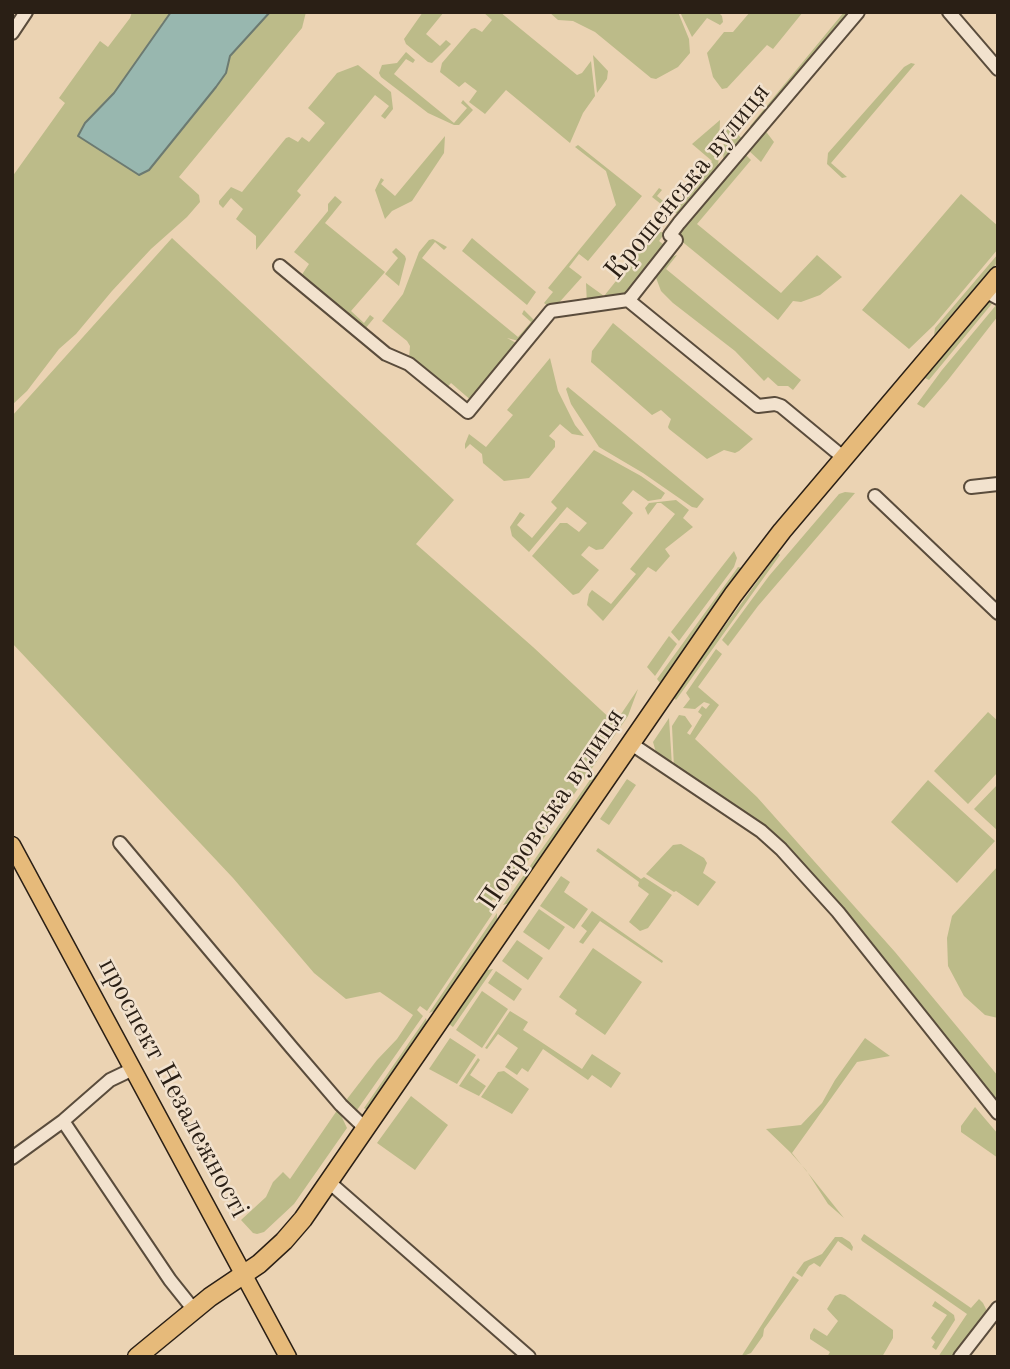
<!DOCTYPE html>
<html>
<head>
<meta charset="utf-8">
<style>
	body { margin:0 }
	#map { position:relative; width:1010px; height:1369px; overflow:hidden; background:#ebd3b3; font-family:"Old Standard TT",serif }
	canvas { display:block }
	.frame { position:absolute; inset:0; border:14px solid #2a1f15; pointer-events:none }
</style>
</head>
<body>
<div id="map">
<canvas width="1010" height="1369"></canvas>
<div class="frame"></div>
</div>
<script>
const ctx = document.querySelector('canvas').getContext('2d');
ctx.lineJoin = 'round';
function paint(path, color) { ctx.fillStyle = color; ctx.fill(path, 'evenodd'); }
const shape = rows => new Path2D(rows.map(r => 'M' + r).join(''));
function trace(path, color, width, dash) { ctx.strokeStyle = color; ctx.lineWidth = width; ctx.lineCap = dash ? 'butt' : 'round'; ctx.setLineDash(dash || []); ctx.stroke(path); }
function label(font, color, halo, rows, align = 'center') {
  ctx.font = font + ' "Old Standard TT",serif'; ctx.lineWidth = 5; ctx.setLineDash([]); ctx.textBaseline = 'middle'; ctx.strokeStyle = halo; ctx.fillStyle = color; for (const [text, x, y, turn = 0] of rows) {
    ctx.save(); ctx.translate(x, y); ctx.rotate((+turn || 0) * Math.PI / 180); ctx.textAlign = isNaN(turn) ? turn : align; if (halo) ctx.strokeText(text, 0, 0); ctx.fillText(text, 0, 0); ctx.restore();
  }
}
paint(shape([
	[132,12,171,12,167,20,159,24,166,21,161,155,222,79,230,56,270,12,306,12,302,28,179,177,199,195,200,202,187,217,151,249,112,291,76,334,59,349,27,391,12,405,12,177,65,103,59,98,100,41,108,47,130,18],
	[423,12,444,12,426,34,440,46,446,40,451,44,432,63,428,62,406,44,404,39],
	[483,12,500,12,577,75,582,73,591,61,595,96,583,113,570,143,506,90,485,114,469,102,477,91,465,82,459,87,440,72,442,63,471,29,475,28,482,32,492,20],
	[549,12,678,12,689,39,690,53,678,67,656,79,651,78,595,32,573,21,558,20],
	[680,12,718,12,722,16,723,22,720,25,707,18,692,37],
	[750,12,803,12,773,49,767,45,727,88,722,89,713,77,707,53,724,32,733,32],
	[844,12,854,12,752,128,750,126],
	[406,52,415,60,413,63,406,59,394,74,454,123,467,108,461,103,463,100,473,110,459,125,454,125,428,113,381,77,379,73,382,65,397,63],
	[593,55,608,71,607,79,597,93],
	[911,63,915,64,831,163,847,177,842,178,827,164,828,153,904,67],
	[358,65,391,92,393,109,385,119,381,116,389,106,375,95,297,191,301,195,256,250,256,236,236,219,243,209,231,198,223,208,219,204,219,201,231,187,242,192,286,138,289,137,298,142,302,137,309,142,325,123,308,108,337,73],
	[720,120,718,172,680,214,671,212,652,197,659,188,662,190,657,196,672,208,712,161,692,144],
	[728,126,745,141,723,167,724,133],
	[764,129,774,142,761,162,747,149],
	[445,136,444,153,412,201,392,211,385,219,375,190,381,178,384,180,381,184,395,196],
	[578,145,642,196,588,261,579,254,569,267,582,277,556,306,549,307,544,303,553,292,548,288,616,205,606,171,575,147],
	[744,153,751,160,697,224,781,293,817,255,842,277,820,295,801,302,793,301,778,320,674,235],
	[961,194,998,226,998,249,934,325,909,349,862,310],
	[335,196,342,202,325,223,385,272,351,311,364,323,370,315,374,318,365,329,299,279,309,264,294,252,328,211,328,204],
	[661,232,665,233,659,241,667,247,626,299,587,305,586,283,604,296,620,276,618,273,654,233],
	[172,238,454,500,416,544,533,647,615,723,638,689,628,716,499,903,493,899,489,905,495,910,427,1011,420,1006,417,1010,423,1016,357,1110,344,1103,377,1060,397,1039,413,1015,380,992,346,999,314,973,233,878,12,643,12,416],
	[472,238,536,292,527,305,462,251],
	[433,239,447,247,444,250,435,242,422,258,518,337,531,322,522,314,524,310,537,323,519,341,507,338,520,345,473,402,451,383,445,390,409,358,410,346,407,341,382,321,403,294,419,252,429,240],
	[396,248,405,256,406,259,399,286,385,274,398,258,392,252],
	[998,254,998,262,934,335,935,328],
	[677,255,666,269,801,380,793,390,788,386,778,386,768,377,764,381,735,351,673,303,661,291,655,275,668,258],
	[990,300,995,300,929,380,925,378],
	[997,304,998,316,948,380,924,408,917,404,942,370],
	[613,323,753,439,739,451,735,453,724,450,707,459,669,429,668,427,671,419,661,410,652,415,591,362,592,351],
	[550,358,558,391,575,425,584,436,572,434,560,424,549,436,555,441,555,447,529,478,504,481,483,463,482,454,470,444,465,449,465,444,469,434,486,447,513,415,507,410],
	[568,387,704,499,697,508,692,507,643,473,599,447,571,404,566,389],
	[594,450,641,476,665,493,661,499,648,501,633,490,622,503,633,513,603,549,596,550,589,546,581,555,599,570,579,593,573,595,532,556,560,523,567,523,579,532,587,523,567,507,529,552,512,536,510,527,520,512,525,515,517,525,532,538,557,508,551,502],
	[845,492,855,493,758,606,728,646,722,640,769,576,839,494],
	[676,500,689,510,683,518,693,527,665,549,670,556,656,572,648,567,603,621,587,605,589,594,592,590,611,604,636,574,630,569,675,514,661,503,657,503,648,515,645,508,649,503],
	[734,551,737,558,734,567,679,641,671,632],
	[778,553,780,555,676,700,673,697],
	[738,567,742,568,660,683,657,679],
	[669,636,677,644,655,676,647,667],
	[716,649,722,654,698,687,719,705,695,739,757,797,895,952,954,1023,998,1076,998,1105,839,905,781,839,707,787,674,768,672,726,679,715,685,716,692,726,687,733,690,735,702,715,698,712,702,706,706,709,710,704,704,702,695,709,683,708,690,699,686,693],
	[988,712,998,721,998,772,968,804,934,771],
	[669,718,672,766,657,756,653,742],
	[594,774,596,776,510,903,503,905],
	[627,779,636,785,609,825,600,819],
	[928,780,995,841,957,883,891,822],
	[998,784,998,831,974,809],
	[681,844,704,858,707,863,703,873,716,882,698,906,676,891,674,892,646,874,673,845],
	[598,848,641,879,644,877,672,895,648,928,640,931,629,922,649,894,638,886,639,882,596,851],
	[998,866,998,1018,985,1015,964,996,948,966,947,938,952,916],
	[561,876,570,882,564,892,588,909,574,929,540,906],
	[539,909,565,927,549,950,523,932],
	[592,911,663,961,662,963,600,921,583,944,579,942,587,931,581,926],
	[497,913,497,920,437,1010,429,1013],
	[517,940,543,958,528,980,502,961],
	[593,948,642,982,605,1035,575,1014,577,1010,559,997],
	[493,969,453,1027,449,1024,487,970],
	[496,971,522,989,514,1001,488,983],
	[482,991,508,1009,482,1048,456,1030],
	[510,1011,528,1022,523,1030,582,1069,592,1054,621,1073,611,1088,592,1075,588,1080,543,1049,528,1072,522,1068,517,1075,505,1067,518,1048,498,1034,487,1049,485,1048],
	[426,1018,427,1023,424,1029,368,1111,364,1108],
	[450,1038,476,1055,457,1084,429,1069],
	[865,1038,890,1056,857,1062,792,1153,844,1218,828,1204,806,1170,790,1152,766,1129,801,1125,822,1103,835,1080],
	[478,1058,480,1060,470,1075,486,1086,479,1096,459,1086],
	[504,1071,529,1089,512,1114,481,1097,498,1072],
	[411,1096,448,1125,415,1170,377,1143],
	[975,1107,998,1134,998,1158,961,1132,961,1126],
	[338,1109,347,1128,294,1204,264,1232,257,1234,253,1233,241,1220,266,1197,273,1182,283,1172,290,1179],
	[864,1234,971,1308,979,1299,983,1303,986,1309,986,1316,954,1357,938,1357,967,1314,862,1241,861,1239],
	[835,1237,842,1237,850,1242,853,1247,852,1251,838,1241,820,1267,814,1263,809,1266,802,1277,796,1273,804,1262,822,1254],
	[793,1276,799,1280,764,1329,763,1336,751,1353,741,1357],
	[840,1294,845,1295,893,1330,893,1338,882,1357,827,1357,830,1352,810,1339,810,1335,814,1328,827,1336,838,1321,827,1309,835,1296],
	[935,1301,954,1315,955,1320,936,1350,932,1347,935,1342,931,1338,947,1315,932,1306]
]), '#bcbb89');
const water = shape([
	[171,12,270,12,230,56,226,73,216,87,149,170,139,175,78,136,85,123,114,93,171,12]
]);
paint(water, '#98b7af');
trace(water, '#6c7a71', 2);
const minor = shape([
	[949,12,998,69],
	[12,33,26,12],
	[280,266,386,354,409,364,468,412,551,311,628,300,632,296,676,240,670,235,679,223,858,12],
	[985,291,998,298],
	[628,300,758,406,775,404,781,406,844,458],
	[971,487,998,484],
	[875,496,998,613],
	[630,743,761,831,781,849,838,912,998,1113],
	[120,843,292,1048,341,1105,366,1129],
	[63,1121,170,1280,194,1310],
	[12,1158,63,1121,110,1080,133,1069],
	[329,1182,529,1357],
	[960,1357,998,1308]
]);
const major = shape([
	[12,845,288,1357]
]);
const highway = shape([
	[137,1357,210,1297,259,1264,284,1241,303,1219,733,595,782,531,998,276]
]);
trace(minor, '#5a4c3c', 16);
trace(major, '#2a1f15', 19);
trace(highway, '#2a1f15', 21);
trace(minor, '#f2e2ce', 12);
trace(major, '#e6ba7a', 16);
trace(highway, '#e6ba7a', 18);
label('28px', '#2a1f15', '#f2e2ce', [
	["Крошенська вулиця",688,182,-51],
	["Покровська вулиця",552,810,-56],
	["проспект Незалежності",173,1088,62]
]);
</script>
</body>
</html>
